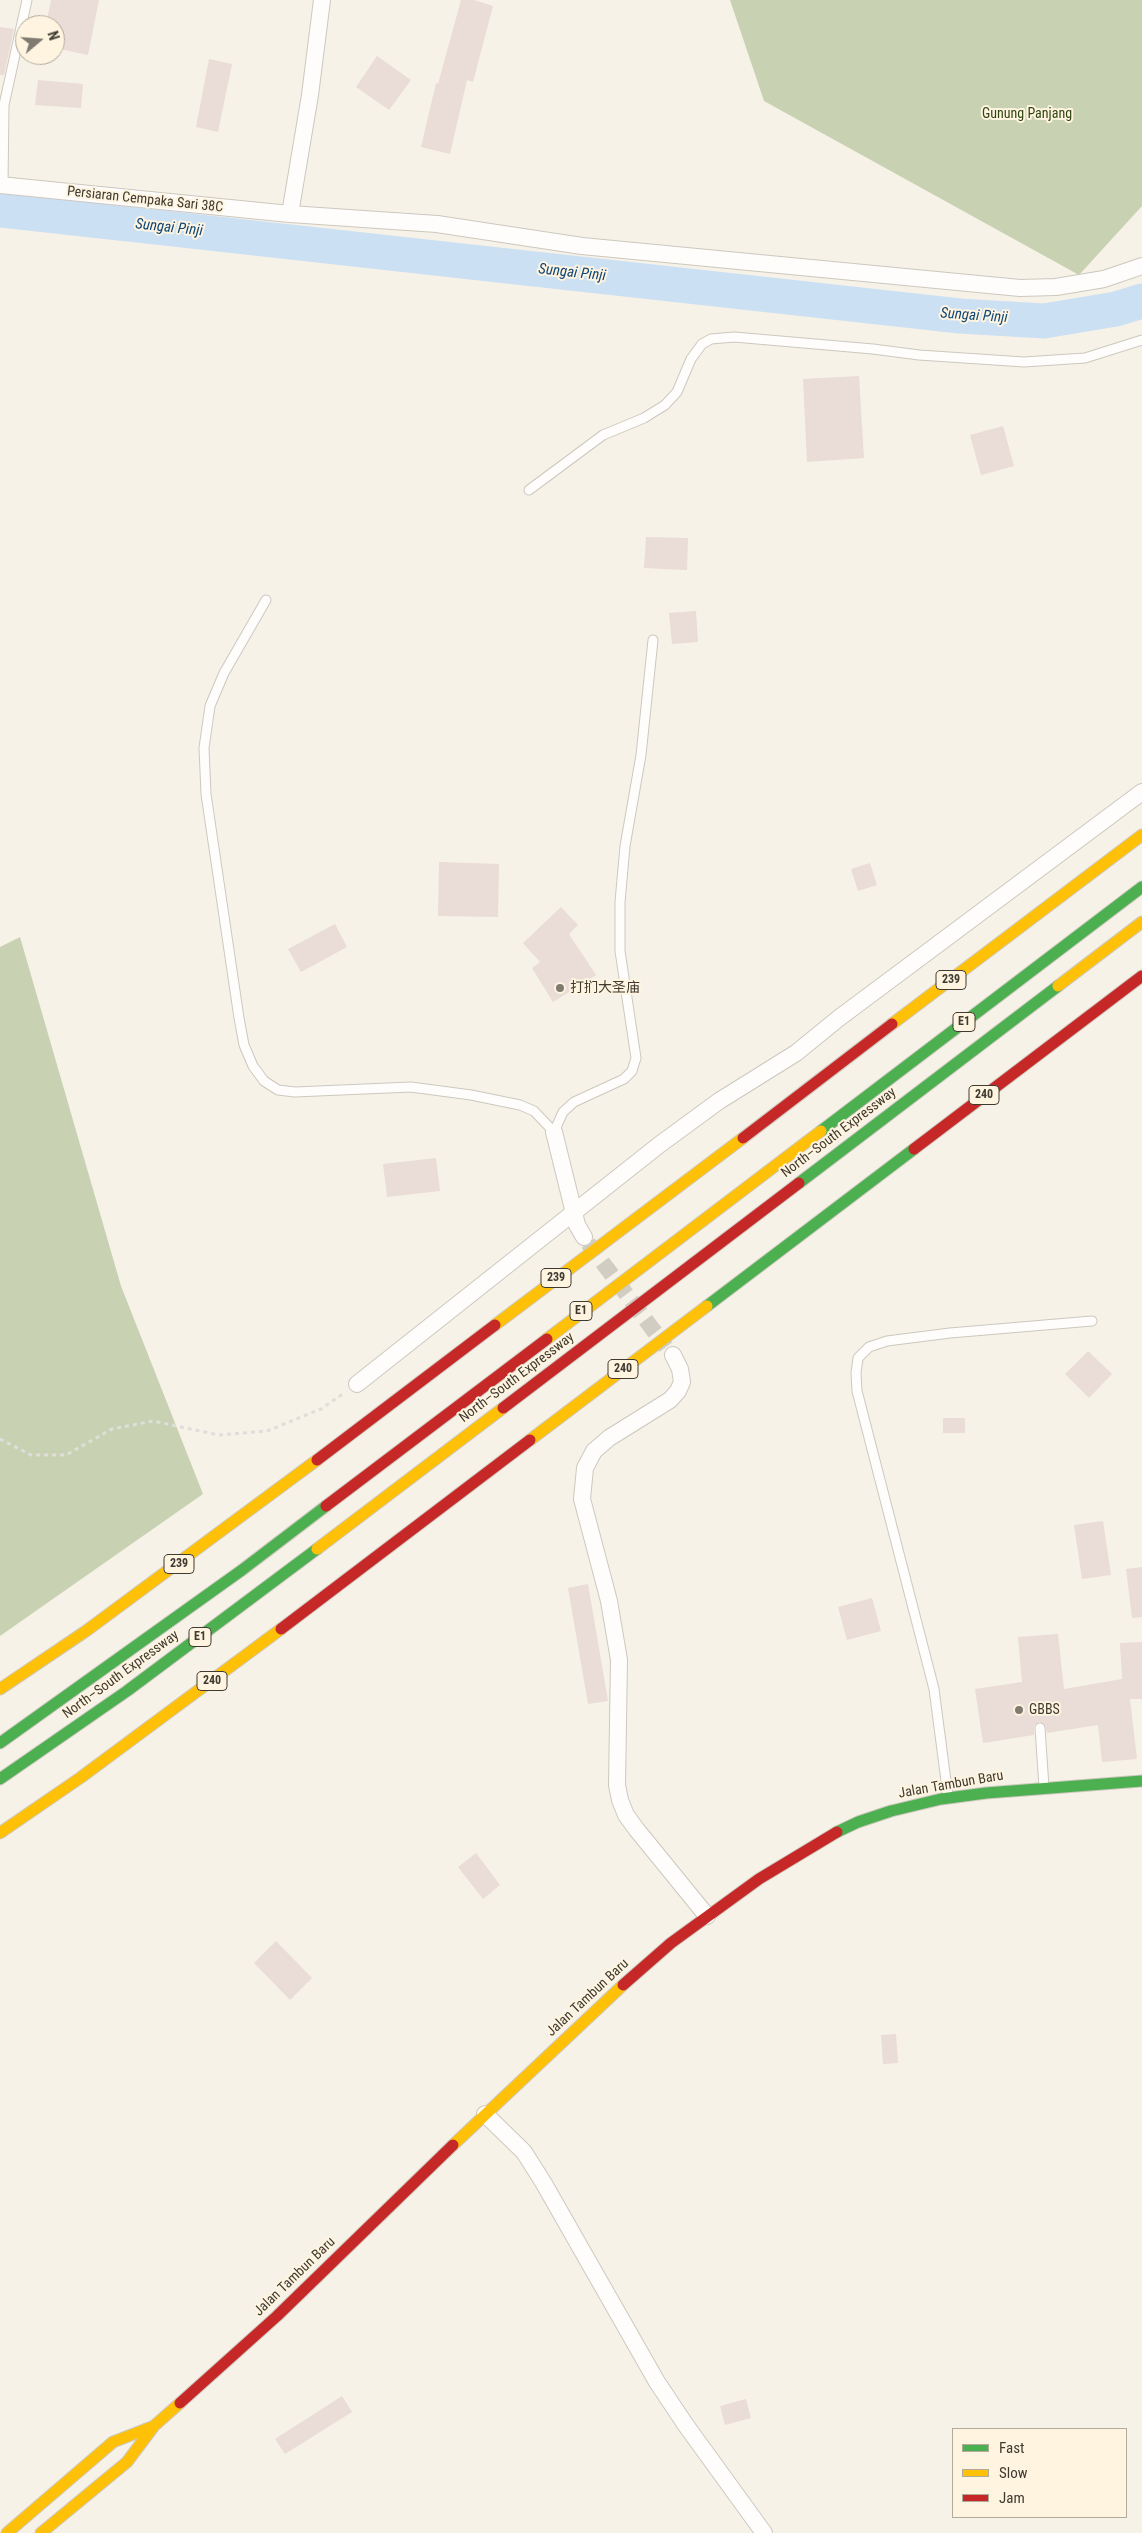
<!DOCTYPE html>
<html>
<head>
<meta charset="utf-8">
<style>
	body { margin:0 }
	#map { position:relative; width:1142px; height:2533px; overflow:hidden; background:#f7f2e7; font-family:"Roboto Condensed",sans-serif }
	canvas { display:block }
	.legend { position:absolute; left:952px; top:2428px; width:175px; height:90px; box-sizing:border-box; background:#fef4e0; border:1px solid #b2aa9a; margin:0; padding:6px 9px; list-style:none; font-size:15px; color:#403a31 }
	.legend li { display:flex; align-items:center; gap:10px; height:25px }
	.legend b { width:25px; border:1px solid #b2aa9a }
	.north { position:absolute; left:15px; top:15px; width:50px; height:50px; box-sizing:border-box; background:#fef4e0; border:1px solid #b2aa9a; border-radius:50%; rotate:72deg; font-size:14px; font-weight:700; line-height:20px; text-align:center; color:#403a31 }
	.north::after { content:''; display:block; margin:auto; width:18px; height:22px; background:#807a71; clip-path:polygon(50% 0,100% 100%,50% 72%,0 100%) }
</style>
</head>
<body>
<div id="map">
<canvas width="1142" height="2533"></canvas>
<ul class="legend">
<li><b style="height:6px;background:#4caf50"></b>Fast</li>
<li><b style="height:6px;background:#ffc107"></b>Slow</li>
<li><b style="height:6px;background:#c62828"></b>Jam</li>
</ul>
<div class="north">N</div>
</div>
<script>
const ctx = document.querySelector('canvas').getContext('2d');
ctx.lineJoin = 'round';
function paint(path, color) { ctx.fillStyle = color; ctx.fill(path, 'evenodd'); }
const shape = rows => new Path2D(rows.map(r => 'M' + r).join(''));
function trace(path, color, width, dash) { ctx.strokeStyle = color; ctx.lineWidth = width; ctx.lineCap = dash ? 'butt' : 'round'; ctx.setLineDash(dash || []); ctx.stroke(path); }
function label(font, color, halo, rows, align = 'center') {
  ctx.font = font + ' "Roboto Condensed","Noto Sans SC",sans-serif'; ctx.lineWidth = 4; ctx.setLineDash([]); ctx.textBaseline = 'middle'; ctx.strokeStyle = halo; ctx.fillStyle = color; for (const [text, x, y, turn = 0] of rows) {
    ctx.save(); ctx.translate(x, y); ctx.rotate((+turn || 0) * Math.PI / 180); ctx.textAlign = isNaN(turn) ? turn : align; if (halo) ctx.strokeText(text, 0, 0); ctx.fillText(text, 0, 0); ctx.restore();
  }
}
paint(shape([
	[730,0,1142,0,1142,206,1079,275,764,101],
	[20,937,121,1286,203,1494,0,1636,0,947]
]), '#c8d2b2');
trace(shape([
	[0,210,960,316,1044,321,1116,309,1142,301]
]), '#cce0f4', 35);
paint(shape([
	[51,0,99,0,88,55,55,48,55,25,46,25],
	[461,0,474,0,493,6,473,82,467,80,450,154,421,147,436,83,438,84],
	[0,27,14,29,4,75,0,75],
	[377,56,411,80,389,110,356,87],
	[209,59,232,64,218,132,196,127],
	[38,80,83,84,81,108,35,105],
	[859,376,864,458,807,462,803,379],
	[1003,426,1014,466,981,475,970,435],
	[646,537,688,538,687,570,644,568],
	[696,611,698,642,672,644,669,613],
	[439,862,499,864,498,917,438,916],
	[870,863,877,885,858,891,851,869],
	[561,907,578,925,569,934,596,975,553,1002,532,968,540,962,523,943],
	[335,924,347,947,301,972,288,949],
	[436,1158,440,1191,387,1197,383,1164],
	[1088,1351,1112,1374,1089,1398,1065,1374],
	[943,1418,965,1418,965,1433,943,1433],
	[1103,1521,1111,1575,1082,1579,1074,1525],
	[1142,1567,1142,1617,1132,1618,1126,1569],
	[588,1584,608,1701,588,1704,568,1588],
	[872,1598,881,1631,847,1640,838,1607],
	[1058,1634,1064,1689,1122,1679,1120,1643,1142,1642,1142,1699,1130,1699,1137,1759,1102,1762,1098,1725,1047,1733,1045,1725,1039,1722,1034,1726,1034,1735,983,1743,975,1689,1022,1682,1018,1637],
	[476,1853,500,1885,483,1899,458,1867],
	[276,1941,312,1978,290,2000,254,1963],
	[896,2034,898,2063,883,2064,881,2035],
	[342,2396,352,2412,285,2454,275,2439],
	[746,2399,751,2418,725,2425,720,2406]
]), '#eadcd6');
trace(shape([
	[588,1243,666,1347]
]), '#d2cdc3', 16, [16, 8]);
const lane = shape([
	[3,185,4,105,27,0],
	[529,490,603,435,644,418,665,405,677,392,691,359,702,344,711,339,734,337,873,349,919,355,1024,362,1085,358,1142,340],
	[266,600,224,673,210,706,204,748,206,794,239,1018,244,1045,253,1066,264,1081,278,1090,295,1092,411,1087,471,1095,520,1105,534,1111,554,1132,563,1112,574,1102,624,1079,632,1071,636,1058,620,951,620,902,625,846,641,755,653,640],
	[1040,1728,1044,1787],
	[948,1796,934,1689,857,1391,856,1373,858,1358,869,1347,887,1341,950,1333,1092,1321]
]);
const street = shape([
	[0,185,290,214,437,224,582,246,1020,288,1056,287,1104,279,1142,266],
	[290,214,310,95,322,0],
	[554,1132,577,1225,584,1237],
	[673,1355,680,1369,682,1382,678,1391,670,1400,609,1438,594,1451,585,1468,582,1499,609,1601,619,1660,617,1785,620,1800,626,1815,637,1830,707,1916],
	[357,1384,659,1145,719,1101,796,1053,839,1018,1142,792],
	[485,2114,524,2152,543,2182,657,2382,685,2424,764,2533]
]);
const fast = shape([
	[821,1131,1142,887],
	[799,1183,1058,986],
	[707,1306,914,1149],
	[0,1743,242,1570,326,1506],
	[0,1779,127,1691,317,1549],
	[837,1832,858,1822,891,1811,941,1799,986,1793,1142,1781]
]);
const slow = shape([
	[1058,986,1142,922],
	[892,1024,1142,835],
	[495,1325,743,1138],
	[547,1339,821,1131],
	[530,1440,707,1306],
	[317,1549,503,1408],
	[0,1689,86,1631,317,1460],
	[0,1833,80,1778,281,1629],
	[453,2145,623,1985],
	[7,2533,113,2442,154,2426],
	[41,2533,127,2462,154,2426,180,2403]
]);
const jam = shape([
	[743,1138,892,1024],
	[914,1149,1142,976],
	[503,1408,799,1183],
	[317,1460,495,1325],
	[326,1506,547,1339],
	[281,1629,530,1440],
	[623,1985,671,1943,759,1879,837,1832],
	[180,2403,277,2316,453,2145]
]);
trace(lane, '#cdc8bf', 11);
trace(street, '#cdc8bf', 18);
trace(fast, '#cdc8bf', 13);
trace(slow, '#cdc8bf', 13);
trace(jam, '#cdc8bf', 13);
trace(shape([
	[0,1439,31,1455,66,1455,112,1429,153,1421,219,1435,267,1431,321,1409,344,1393]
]), '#e0deda', 3, [4, 4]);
trace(lane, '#fefdfb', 9);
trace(street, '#fefdfb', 16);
trace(fast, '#4caf50', 11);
trace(slow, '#ffc107', 11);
trace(jam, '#c62828', 11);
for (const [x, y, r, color] of [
	[560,988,5,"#807a71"],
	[1019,1710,5,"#807a71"]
]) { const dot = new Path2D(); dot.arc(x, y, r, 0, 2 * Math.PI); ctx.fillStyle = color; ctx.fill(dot); trace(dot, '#fef4e0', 2); }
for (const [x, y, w] of [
	[951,980,30],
	[964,1022,22],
	[984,1095,30],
	[556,1278,30],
	[581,1311,22],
	[623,1369,30],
	[179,1564,30],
	[200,1637,22],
	[212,1681,30]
]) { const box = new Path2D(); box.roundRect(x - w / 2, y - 9.5, w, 19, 4); ctx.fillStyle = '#fef4e0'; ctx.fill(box); trace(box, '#403a31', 1); }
label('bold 12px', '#403a31', null, [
	["239",951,980],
	["E1",964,1022],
	["240",984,1095],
	["239",556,1278],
	["E1",581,1311],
	["240",623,1369],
	["239",179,1564],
	["E1",200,1637],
	["240",212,1681]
]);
label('14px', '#314511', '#fef4e0', [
	["Gunung Panjang",1027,114]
]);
label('14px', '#403a31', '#fef4e0', [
	["Persiaran Cempaka Sari 38C",145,200,6],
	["North–South Expressway",839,1133,-37],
	["North–South Expressway",517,1378,-37],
	["North–South Expressway",121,1675,-36],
	["Jalan Tambun Baru",951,1785,-10],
	["Jalan Tambun Baru",588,1998,-43],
	["Jalan Tambun Baru",295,2277,-44]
]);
label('14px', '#403a31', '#fef4e0', [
	["打扪大圣庙",570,988],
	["GBBS",1029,1710]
], 'left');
label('italic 15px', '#0e4678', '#fef4e0', [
	["Sungai Pinji",169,228,6],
	["Sungai Pinji",572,273,6],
	["Sungai Pinji",974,316,4]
]);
</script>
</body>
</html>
